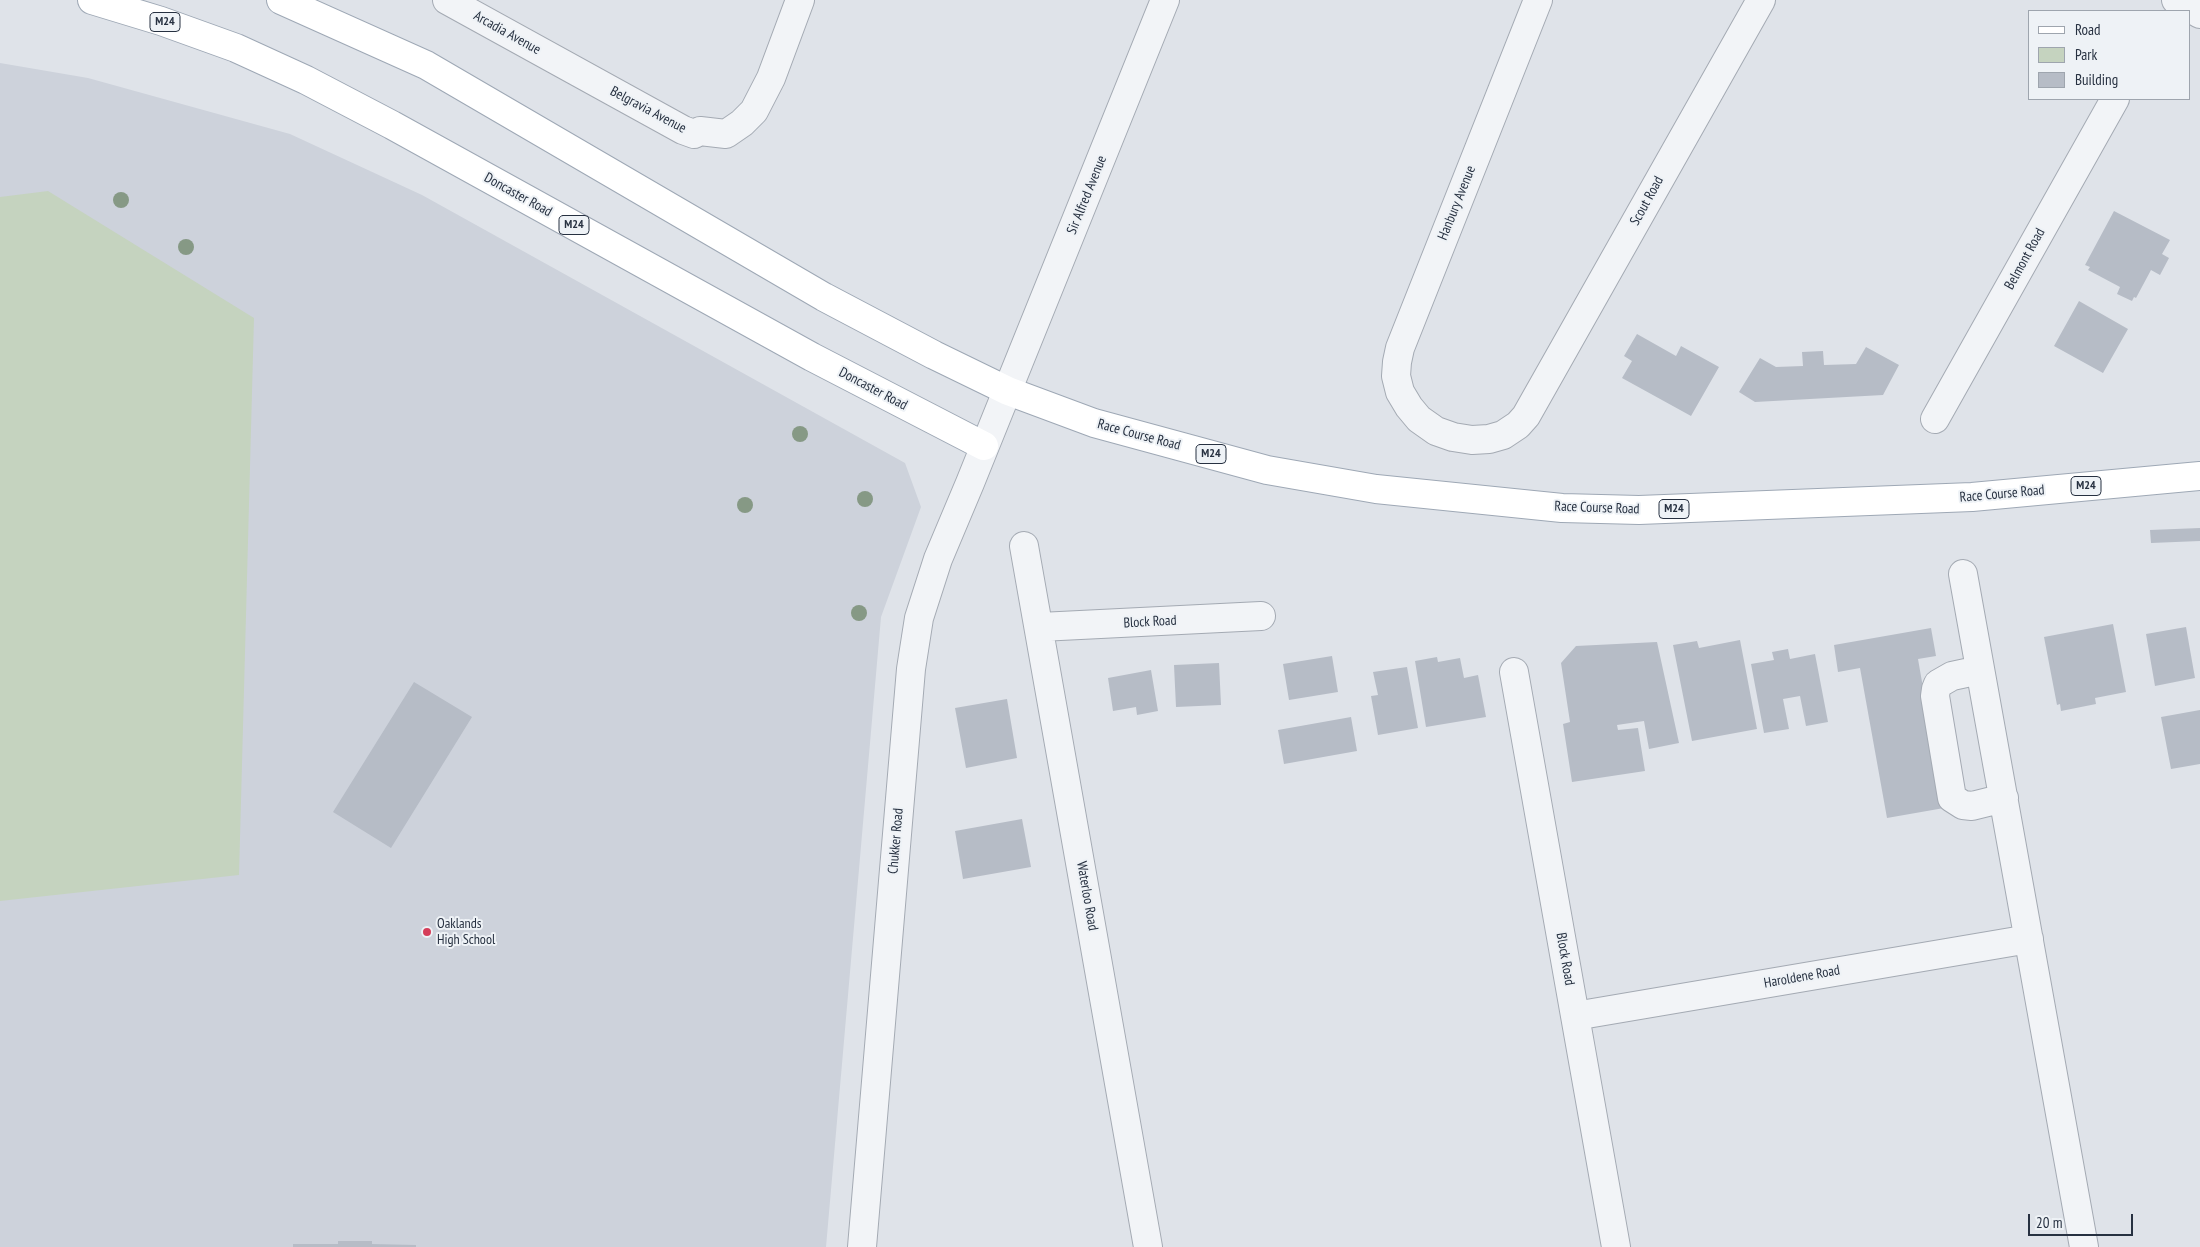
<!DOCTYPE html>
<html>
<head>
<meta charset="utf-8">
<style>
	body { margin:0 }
	#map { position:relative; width:2200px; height:1247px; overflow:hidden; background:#dfe3e9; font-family:"PT Sans Narrow",sans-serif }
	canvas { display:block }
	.legend { position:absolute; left:2028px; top:10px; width:162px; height:90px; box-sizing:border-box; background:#eef2f6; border:1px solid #9ea5ae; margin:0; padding:6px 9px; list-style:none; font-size:15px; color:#273141 }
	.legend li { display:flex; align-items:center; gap:10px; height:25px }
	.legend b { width:25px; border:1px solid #9ea5ae }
	.scale { position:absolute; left:2028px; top:1214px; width:105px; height:22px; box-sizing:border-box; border:2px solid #273141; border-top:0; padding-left:6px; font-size:15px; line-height:18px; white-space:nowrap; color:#273141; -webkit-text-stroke:4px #eef2f6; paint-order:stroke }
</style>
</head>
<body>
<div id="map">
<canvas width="2200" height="1247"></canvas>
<ul class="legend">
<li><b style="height:6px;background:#fff"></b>Road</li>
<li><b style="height:14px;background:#c5d3bf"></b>Park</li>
<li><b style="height:14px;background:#b6bcc6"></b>Building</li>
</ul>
<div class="scale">20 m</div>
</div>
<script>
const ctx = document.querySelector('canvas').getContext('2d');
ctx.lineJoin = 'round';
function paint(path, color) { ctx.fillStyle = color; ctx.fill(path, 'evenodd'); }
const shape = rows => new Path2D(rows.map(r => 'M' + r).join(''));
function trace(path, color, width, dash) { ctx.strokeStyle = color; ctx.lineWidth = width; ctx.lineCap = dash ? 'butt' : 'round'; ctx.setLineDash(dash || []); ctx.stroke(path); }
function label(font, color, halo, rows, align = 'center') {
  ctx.font = font + ' "PT Sans Narrow",sans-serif'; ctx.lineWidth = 4; ctx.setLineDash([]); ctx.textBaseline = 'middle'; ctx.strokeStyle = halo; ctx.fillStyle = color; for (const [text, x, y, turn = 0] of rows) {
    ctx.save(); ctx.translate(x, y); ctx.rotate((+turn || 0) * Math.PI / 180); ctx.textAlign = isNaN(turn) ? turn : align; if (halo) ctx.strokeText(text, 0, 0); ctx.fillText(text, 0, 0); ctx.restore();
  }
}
paint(shape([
	[0,63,88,78,290,134,422,195,905,463,921,507,881,617,826,1247,0,1247]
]), '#cdd2db');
paint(shape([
	[48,191,254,318,239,875,0,901,0,197]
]), '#c5d3bf');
paint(shape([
	[2114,211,2170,240,2162,254,2169,258,2160,275,2151,270,2136,298,2134,297,2132,301,2117,294,2120,287,2088,270,2090,267,2085,265],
	[2079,301,2128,329,2103,373,2054,346],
	[1637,334,1676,356,1681,346,1719,367,1691,416,1622,378,1632,361,1624,356],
	[1866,347,1899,365,1883,395,1755,402,1739,392,1760,358,1776,367,1803,366,1802,352,1823,351,1824,365,1856,364],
	[2200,528,2200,541,2151,543,2150,530],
	[2113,624,2126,692,2095,698,2096,704,2061,711,2060,704,2057,705,2044,637],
	[2186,627,2195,678,2155,686,2146,634],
	[1931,628,1936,656,1918,659,1944,808,1887,818,1860,668,1838,672,1834,645],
	[1740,640,1757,729,1692,741,1673,645,1697,641,1699,648],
	[1657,642,1679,743,1649,749,1644,721,1617,725,1618,730,1638,728,1645,771,1572,782,1563,724,1570,722,1561,663,1576,646],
	[1788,649,1790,659,1815,654,1828,722,1806,726,1800,696,1783,699,1789,729,1764,733,1751,664,1774,660,1772,652],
	[1332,656,1338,692,1289,700,1283,664],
	[1437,657,1438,662,1460,658,1464,678,1478,675,1486,717,1426,727,1415,661],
	[1219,663,1221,705,1176,707,1174,665],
	[1407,667,1418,728,1378,735,1371,696,1378,695,1373,672],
	[1151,670,1158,711,1137,715,1136,707,1113,711,1108,678],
	[414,682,472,717,391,848,333,812],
	[1007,699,1017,758,966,768,955,708],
	[2200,710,2200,764,2171,769,2161,717],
	[1351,717,1357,751,1284,764,1278,730],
	[1022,819,1031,867,963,879,955,831],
	[338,1241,372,1241,372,1244,416,1245,416,1247,293,1247,293,1244,338,1244]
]), '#b6bcc6');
const minor = shape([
	[447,0,683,130,694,134,700,131,726,134,742,123,754,111,771,78,800,0],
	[1538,0,1400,348,1397,362,1396,376,1400,392,1409,407,1419,419,1436,431,1453,437,1472,440,1489,439,1503,435,1518,425,1526,416,1761,0],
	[2176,0,2200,14],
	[1935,419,2115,99],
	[1024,546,1148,1247],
	[1963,574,2084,1247],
	[1040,627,1261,616],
	[1980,670,1952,676,1938,684,1936,689,1935,696,1952,798,1963,805,1972,806,2004,798],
	[1514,672,1616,1247],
	[1575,1016,2029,939],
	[862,1247,911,669,919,618,938,559,970,483,1165,0]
]);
const major = shape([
	[92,0,161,21,236,48,306,80,392,125,812,357,984,446],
	[281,0,426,65,824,297,934,355,1008,391,1094,423,1267,470,1376,489,1562,508,1639,510,1972,497,2200,476]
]);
trace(minor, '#a4aab3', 30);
trace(major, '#9ea8b5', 30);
trace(minor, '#f2f4f7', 28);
trace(major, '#fff', 28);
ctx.fillStyle = '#869985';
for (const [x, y] of [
	[121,200],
	[186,247],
	[800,434],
	[865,499],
	[745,505],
	[859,613]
]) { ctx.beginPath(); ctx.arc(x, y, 8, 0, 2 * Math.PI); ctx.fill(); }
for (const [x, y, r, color] of [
	[427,932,5,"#d53d59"]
]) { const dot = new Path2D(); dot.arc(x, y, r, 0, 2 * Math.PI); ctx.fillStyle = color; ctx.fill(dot); trace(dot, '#eef2f6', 2); }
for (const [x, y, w] of [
	[165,22,30],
	[574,225,30],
	[1211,454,30],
	[2086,486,30],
	[1674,509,30]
]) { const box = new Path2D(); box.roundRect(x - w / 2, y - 9.5, w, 19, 4); ctx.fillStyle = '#eef2f6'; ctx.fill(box); trace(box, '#273141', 1); }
label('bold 12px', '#273141', null, [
	["M24",165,22],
	["M24",574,225],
	["M24",1211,454],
	["M24",2086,486],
	["M24",1674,509]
]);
label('14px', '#273141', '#eef2f6', [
	["Arcadia Avenue",507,33,29],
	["Belgravia Avenue",648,110,28],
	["Doncaster Road",518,195,29],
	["Sir Alfred Avenue",1087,195,-68],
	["Scout Road",1647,201,-61],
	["Hanbury Avenue",1457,203,-68],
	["Belmont Road",2025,259,-61],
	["Doncaster Road",873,389,28],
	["Race Course Road",1139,435,15],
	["Race Course Road",2002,494,-5],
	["Race Course Road",1597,508,2],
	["Block Road",1150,622,-3],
	["Chukker Road",896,841,-85],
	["Waterloo Road",1087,896,80],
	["Block Road",1565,959,80],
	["Haroldene Road",1802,977,-10]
]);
label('14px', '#273141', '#eef2f6', [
	["Oaklands",437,924],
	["High School",437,940]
], 'left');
</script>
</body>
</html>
